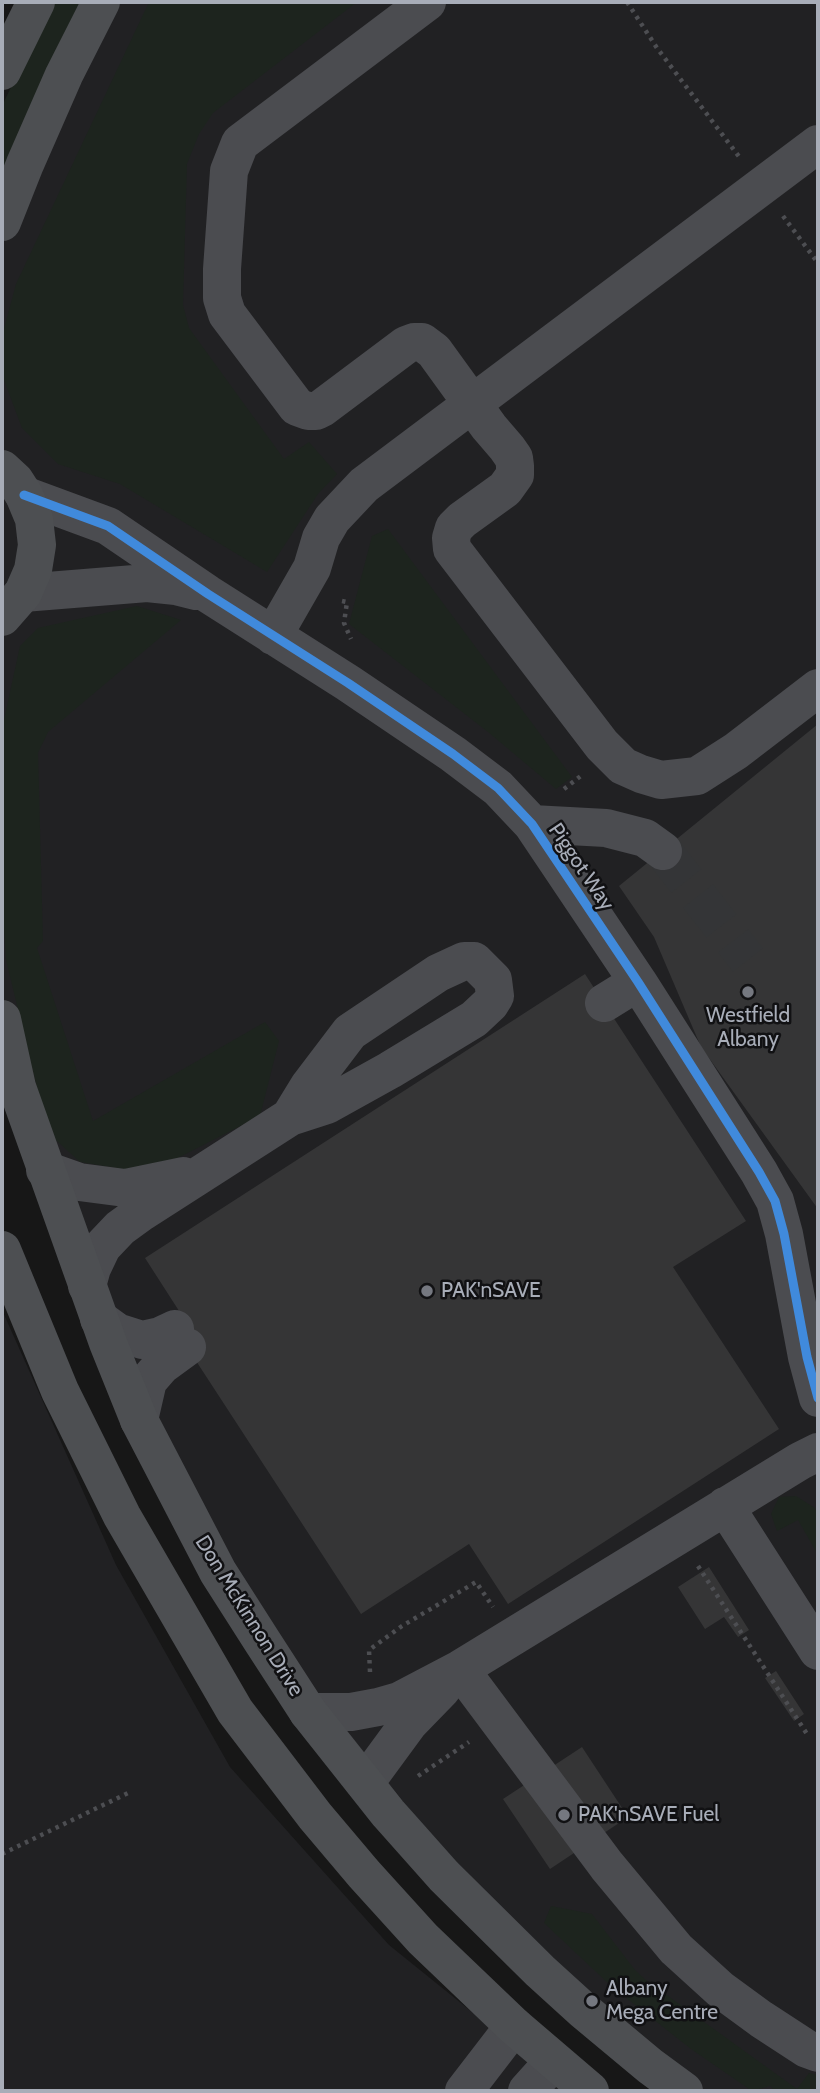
<!DOCTYPE html>
<html>
<head>
<meta charset="utf-8">
<style>
	body { margin:0 }
	#map { position:relative; width:820px; height:2093px; overflow:hidden; background:#171717; font-family:Cabin,sans-serif }
	canvas { display:block }
	.frame { position:absolute; inset:0; border:4px solid #a8adb8; pointer-events:none }
</style>
</head>
<body>
<div id="map">
<canvas width="820" height="2093"></canvas>
<div class="frame"></div>
</div>
<script>
const ctx = document.querySelector('canvas').getContext('2d');
ctx.lineJoin = 'round';
function paint(path, color) { ctx.fillStyle = color; ctx.fill(path, 'evenodd'); }
const shape = rows => new Path2D(rows.map(r => 'M' + r).join(''));
function trace(path, color, width, dash) { ctx.strokeStyle = color; ctx.lineWidth = width; ctx.lineCap = dash ? 'butt' : 'round'; ctx.setLineDash(dash || []); ctx.stroke(path); }
function label(font, color, halo, rows, align = 'center') {
  ctx.font = font + ' Cabin,sans-serif'; ctx.lineWidth = 5; ctx.setLineDash([]); ctx.textBaseline = 'middle'; ctx.strokeStyle = halo; ctx.fillStyle = color; for (const [text, x, y, turn = 0] of rows) {
    ctx.save(); ctx.translate(x, y); ctx.rotate((+turn || 0) * Math.PI / 180); ctx.textAlign = isNaN(turn) ? turn : align; if (halo) ctx.strokeText(text, 0, 0); ctx.fillText(text, 0, 0); ctx.restore();
  }
}
paint(shape([
	[101,2,818,2,818,2091,684,2091,540,1971,218,1572,2,1019,2,222],
	[2,1310,116,1565,230,1767,389,1945,570,2091,2,2091]
]), '#212123');
paint(shape([
	[53,2,83,2,2,179,2,106,38,30],
	[149,2,357,2,213,113,199,134,187,164,183,305,189,328,284,459,309,442,337,474,318,494,267,572,120,484,58,464,22,428,4,380,2,336,16,284],
	[388,529,572,777,556,789,488,732,349,624,372,536],
	[137,606,181,620,48,732,38,753,43,941,37,948,93,1121,265,1022,279,1041,260,1116,164,1165,129,1170,80,1162,48,1133,6,960,2,896,2,729,20,646,38,628],
	[796,1496,815,1508,818,1515,818,1555,798,1520,777,1531,771,1514,779,1497],
	[551,1906,592,1914,635,1970,646,1980,797,2089,809,2073,818,2075,818,2091,775,2091,770,2086,752,2091,691,2049,611,1986,544,1923]
]), '#1d241e');
paint(shape([
	[818,724,818,1209,701,1047,654,937,619,886],
	[585,974,746,1221,673,1267,779,1429,508,1604,469,1544,361,1614,170,1321,181,1314,145,1258],
	[709,1567,749,1630,738,1637,724,1617,705,1629,678,1587],
	[776,1671,804,1714,794,1721,765,1678],
	[582,1747,628,1817,550,1869,503,1799]
]), '#353536');
trace(shape([
	[663,851,748,960]
]), '#343537', 38, [38, 19]);
trace(shape([
	[627,2,657,48,740,158],
	[783,216,818,263],
	[342,601,347,602,344,623,351,639],
	[564,789,582,775],
	[698,1566,807,1734],
	[370,1672,369,1650,402,1626,476,1582,493,1607],
	[418,1776,469,1742],
	[2,1854,128,1793]
]), '#4d4e52', 4.5, [3.5, 5]);
trace(shape([
	[427,2,240,143,229,171,222,269,222,298,227,314,297,407,308,411,316,411,322,408,406,345,414,342,422,342,434,351,489,427,507,448,514,458,515,466,515,475,505,489,462,520,454,528,451,538,452,549,602,745,623,766,641,774,661,780,697,776,736,751,818,688],
	[24,495,108,526,208,594,348,683,453,754,498,788,532,824,638,982,759,1172,775,1201,784,1234,807,1357,818,1398],
	[23,593,147,583,176,586,196,591],
	[273,636,312,568,321,538,332,519,364,485,818,144],
	[532,824,606,828,645,838,663,851],
	[604,1003,638,982],
	[45,1170,79,1182,125,1188,183,1176],
	[87,1286,92,1268,102,1247,120,1228,142,1212,290,1117,327,1105,390,1070,474,1019,490,1004,495,996,493,980,474,961,464,961,438,973,350,1032,309,1086,290,1117],
	[99,1319,117,1332,142,1340,160,1336,175,1329],
	[139,1420,148,1381,161,1366,187,1347],
	[725,1506,818,1651],
	[460,1669,607,1866,676,1949,720,1989,761,2019,807,2049,818,2053],
	[308,1712,351,1712,378,1707,399,1701,460,1669,800,1461,818,1452],
	[365,1783,409,1723,442,1689],
	[464,2091,514,2026],
	[527,2091,553,2062]
]), '#4b4c50', 38);
trace(shape([
	[2,71,36,2],
	[2,222,25,164,64,75,101,2],
	[2,469,15,481,24,495,34,519,37,545,33,570,23,593,2,617],
	[2,1019,17,1087,108,1343,139,1420,218,1572,262,1641,308,1712,388,1813,444,1876,540,1971,584,2011,650,2066,684,2091],
	[2,1250,60,1391,122,1516,235,1711,315,1816,364,1874,423,1939,514,2026,590,2091]
]), '#4d4f52', 38);
trace(shape([
	[24,495,108,526,208,594,348,683,453,754,498,788,532,824,638,982,759,1172,775,1201,784,1234,807,1357,818,1398]
]), '#408adc', 9);
for (const [x, y, r, color] of [
	[748,992,7,"#757880"],
	[427,1291,7,"#757880"],
	[564,1815,7,"#757880"],
	[592,2001,7,"#757880"]
]) { const dot = new Path2D(); dot.arc(x, y, r, 0, 2 * Math.PI); ctx.fillStyle = color; ctx.fill(dot); trace(dot, '#111113', 2.5); }
label('21px', '#a8adb8', '#111113', [
	["Piggot Way",581,867,56],
	["Don McKinnon Drive",249,1616,58]
]);
label('21px', '#a8adb8', '#111113', [
	["Westfield",748,1016,"center"],
	["Albany",748,1040,"center"],
	["PAK'nSAVE",441,1291],
	["PAK'nSAVE Fuel",578,1815],
	["Albany",606,1989],
	["Mega Centre",606,2013]
], 'left');
</script>
</body>
</html>
